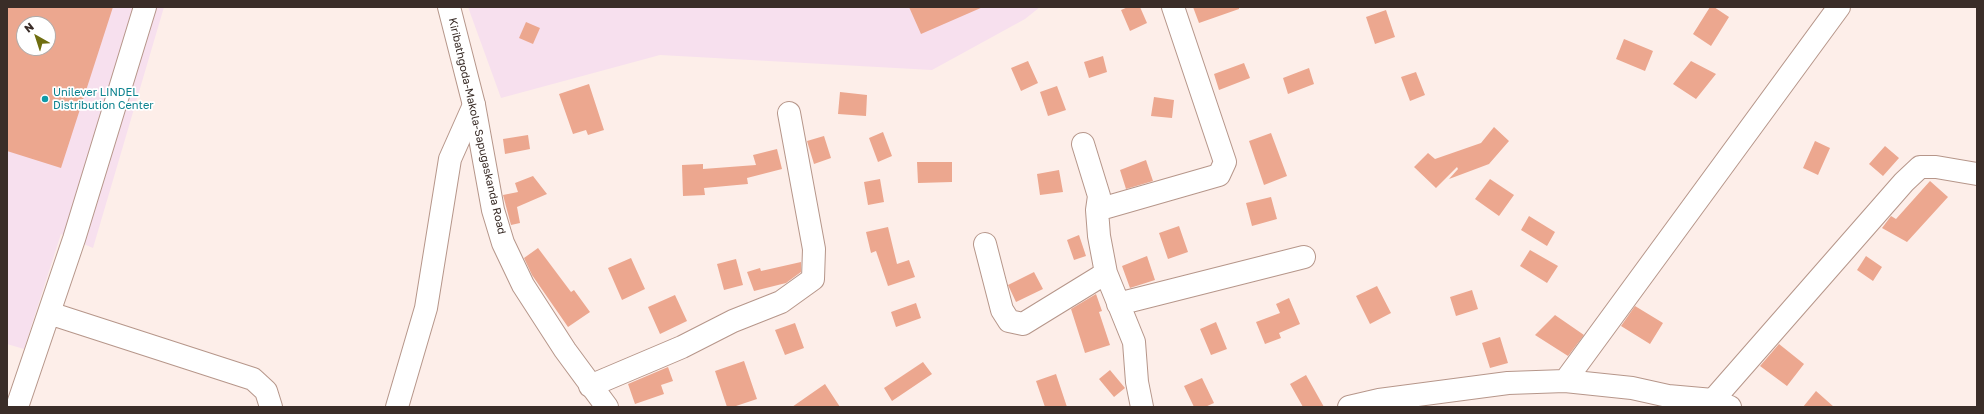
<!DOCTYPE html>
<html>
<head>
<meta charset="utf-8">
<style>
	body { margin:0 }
	#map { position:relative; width:1984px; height:414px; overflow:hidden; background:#fdeee9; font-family:"Golos Text",sans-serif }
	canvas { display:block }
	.frame { position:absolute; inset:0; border:8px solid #3a2d28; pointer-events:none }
	.north { position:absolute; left:16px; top:16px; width:40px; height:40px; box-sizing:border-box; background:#fff; border:1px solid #b0aba9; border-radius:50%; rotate:321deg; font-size:11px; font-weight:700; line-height:16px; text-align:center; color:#3a2d28 }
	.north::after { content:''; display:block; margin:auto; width:14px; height:18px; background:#6f6e10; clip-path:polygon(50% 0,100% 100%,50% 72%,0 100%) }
</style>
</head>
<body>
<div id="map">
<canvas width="1984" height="414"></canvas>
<div class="frame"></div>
<div class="north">N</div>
</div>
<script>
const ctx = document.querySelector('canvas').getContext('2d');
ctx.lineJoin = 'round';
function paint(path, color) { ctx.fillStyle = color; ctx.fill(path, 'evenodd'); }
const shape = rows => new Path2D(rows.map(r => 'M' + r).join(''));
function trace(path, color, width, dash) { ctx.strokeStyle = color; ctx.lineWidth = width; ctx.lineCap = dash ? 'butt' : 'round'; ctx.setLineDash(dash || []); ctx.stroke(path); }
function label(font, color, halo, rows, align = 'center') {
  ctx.font = font + ' "Golos Text",sans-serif'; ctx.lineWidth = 3.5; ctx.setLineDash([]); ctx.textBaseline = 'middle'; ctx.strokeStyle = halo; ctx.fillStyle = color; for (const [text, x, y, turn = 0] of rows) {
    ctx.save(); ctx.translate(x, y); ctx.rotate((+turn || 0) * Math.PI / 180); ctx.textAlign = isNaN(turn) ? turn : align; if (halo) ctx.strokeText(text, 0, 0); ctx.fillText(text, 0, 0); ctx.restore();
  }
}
paint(shape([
	[7,7,164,7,93,248,61,234,24,349,7,344],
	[24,24,48,24,48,48,24,48],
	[468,7,1040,7,1025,19,932,70,660,55,501,98]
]), '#f7e0ee');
paint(shape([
	[7,7,113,7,61,168,7,151],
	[24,24,48,24,48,48,24,48],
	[909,7,983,7,921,34],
	[1128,7,1140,7,1147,23,1130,31,1121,10],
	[1193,7,1239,7,1239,9,1199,23],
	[1710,7,1714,7,1729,17,1711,46,1693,34],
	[1386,10,1395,37,1375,44,1366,17],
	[526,22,540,28,533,44,519,38],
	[1624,39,1653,51,1645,71,1616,59],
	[1103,56,1107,72,1089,78,1084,62],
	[1028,61,1038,83,1021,91,1011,68],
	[1691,61,1716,74,1696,99,1673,84],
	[1244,63,1250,78,1219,90,1214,74],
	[1309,68,1314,84,1288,94,1283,78],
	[1416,72,1425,95,1410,101,1401,77],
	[589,84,604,130,588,135,586,130,573,134,559,94],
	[1057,86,1066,110,1048,116,1040,92],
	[840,92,867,95,866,116,838,114],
	[1154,97,1174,100,1172,118,1151,116],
	[1494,127,1509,141,1489,164,1449,179,1458,169,1457,167,1436,188,1414,167,1428,153,1435,159,1481,143],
	[883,132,892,156,878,162,869,138],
	[1271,133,1287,176,1264,185,1249,141],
	[528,135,530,149,505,154,503,139],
	[824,136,831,158,814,164,807,141],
	[1815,141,1830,148,1818,175,1803,168],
	[1885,146,1899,158,1883,176,1869,164],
	[777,149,782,169,747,178,748,184,704,188,705,195,683,196,682,165,703,164,703,169,756,165,753,155],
	[1146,160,1153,181,1126,189,1120,170],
	[917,162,952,162,952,182,918,183],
	[1059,170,1063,192,1040,195,1037,174],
	[533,176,547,194,517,207,520,223,511,225,503,195,518,192,515,183],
	[880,179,884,202,868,205,864,182],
	[1490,179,1514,195,1499,216,1475,199],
	[1930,181,1948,197,1907,242,1882,228,1891,216,1896,219],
	[1271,197,1277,219,1252,226,1246,203],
	[1529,216,1555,232,1547,246,1521,230],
	[1179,226,1188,252,1168,259,1159,233],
	[888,227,897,264,909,260,915,277,888,286,876,251,871,253,866,232],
	[1079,235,1086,256,1074,260,1067,240],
	[538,248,571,292,574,290,590,312,568,327,532,275,524,258],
	[1530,250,1558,266,1547,283,1520,266],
	[1147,256,1155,280,1130,288,1122,266],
	[1866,256,1882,267,1873,281,1857,270],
	[631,258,645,289,622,300,608,268],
	[736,259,743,285,724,290,717,264],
	[801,262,801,272,786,283,754,291,747,272,760,268,761,271],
	[1034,272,1043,289,1016,302,1008,285],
	[1377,286,1391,313,1370,324,1356,296],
	[1472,290,1478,309,1456,316,1450,297],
	[1096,294,1102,311,1099,312,1110,345,1085,353,1071,309],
	[675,295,687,321,660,334,648,307],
	[1289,298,1300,324,1279,333,1281,338,1265,344,1256,322,1280,313,1276,304],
	[916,303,921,318,896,327,891,312],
	[1635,306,1663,323,1650,344,1621,326],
	[1555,315,1584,335,1568,356,1535,335],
	[1216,322,1227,349,1211,355,1200,329],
	[795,323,804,348,785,355,775,330],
	[1500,337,1508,363,1490,368,1482,343],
	[1779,344,1804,364,1787,386,1760,366],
	[744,361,757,399,733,407,727,407,715,371],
	[923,362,932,374,892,401,884,388],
	[668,367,673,381,661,385,664,394,635,404,628,384],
	[1110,370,1125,388,1114,397,1099,379],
	[1056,374,1067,407,1045,407,1036,381],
	[1306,375,1324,407,1303,407,1290,384],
	[1202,378,1214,403,1205,407,1194,407,1184,386],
	[825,384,840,407,792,407],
	[1816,391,1834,407,1803,407]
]), '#eca78f');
const minor = shape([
	[1083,144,1099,196,1097,210,1099,236,1106,273,1134,342,1137,382,1142,407],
	[1097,210,1219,175,1225,162,1173,7],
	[985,244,1002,310,1009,321,1023,324,1106,273],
	[1118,304,1304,257],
	[49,313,253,379,266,391,271,407],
	[1565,381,1839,7],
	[590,386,682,347,733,321,781,302,813,279,814,249,789,113],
	[1713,400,1904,182,1920,167,1936,167,1977,174],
	[17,407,74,239,145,7],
	[397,407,426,308,450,159,474,105],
	[1349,407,1379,400,1508,383,1565,381,1632,388,1668,396,1713,400,1730,407]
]);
const major = shape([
	[449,7,474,105,493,210,503,243,523,285,565,350,607,407]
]);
trace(minor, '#b6968a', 24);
trace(major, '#b6968a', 24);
trace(minor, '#fff', 22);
trace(major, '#fff', 22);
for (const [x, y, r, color] of [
	[45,99,4,"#0f9aa8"]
]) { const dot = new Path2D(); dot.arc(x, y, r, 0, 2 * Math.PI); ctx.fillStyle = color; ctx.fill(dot); trace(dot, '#fff', 1.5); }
label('11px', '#0d838f', '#fff', [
	["Unilever LINDEL",53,93],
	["Distribution Center",53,106]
], 'left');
label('11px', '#3a2d28', '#fff', [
	["Kiribathgoda-Makola-Sapugaskanda Road",477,126,77]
]);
</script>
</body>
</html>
